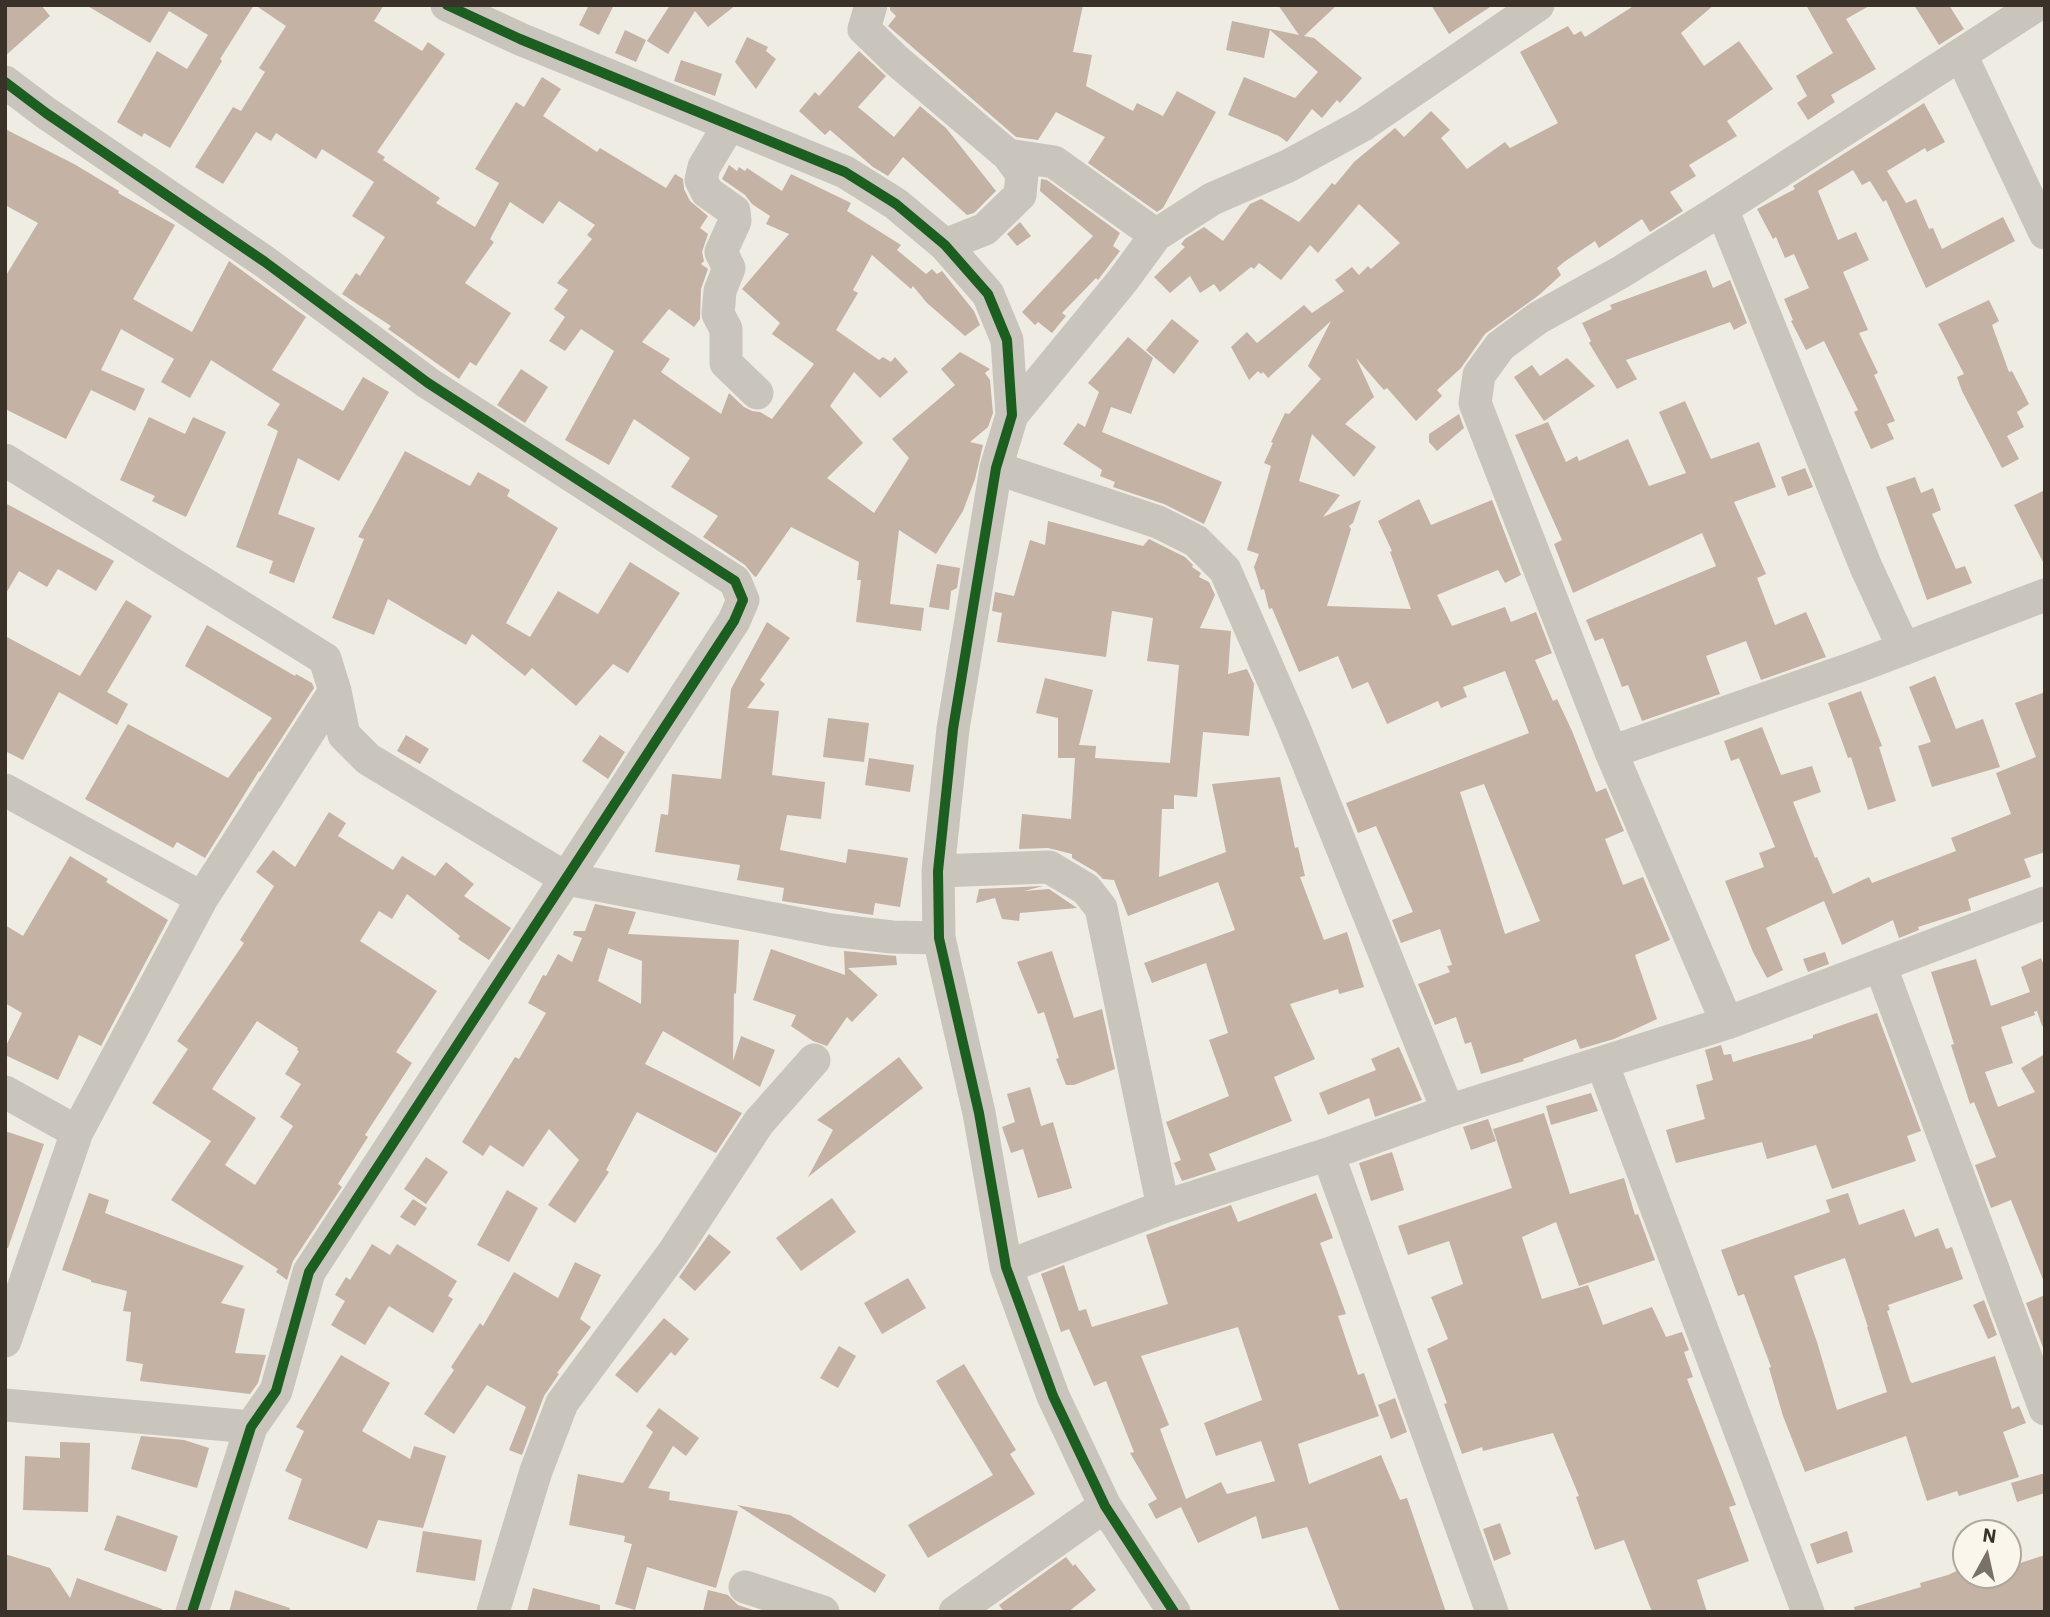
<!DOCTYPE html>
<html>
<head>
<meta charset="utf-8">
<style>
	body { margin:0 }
	#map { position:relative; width:2050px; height:1617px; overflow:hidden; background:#efece4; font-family:"IBM Plex Sans",sans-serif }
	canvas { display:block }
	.frame { position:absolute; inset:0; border:7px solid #3a3129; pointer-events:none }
	.north { position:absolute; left:1952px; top:1519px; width:70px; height:70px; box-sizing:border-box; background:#fbf6ec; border:2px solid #aea79e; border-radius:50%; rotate:8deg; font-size:19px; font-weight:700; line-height:28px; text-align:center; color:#3a3129 }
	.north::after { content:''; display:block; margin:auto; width:24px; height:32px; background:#79726a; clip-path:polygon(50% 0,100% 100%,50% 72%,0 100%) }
</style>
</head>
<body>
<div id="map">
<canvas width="2050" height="1617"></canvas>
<div class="frame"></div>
<div class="north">N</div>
</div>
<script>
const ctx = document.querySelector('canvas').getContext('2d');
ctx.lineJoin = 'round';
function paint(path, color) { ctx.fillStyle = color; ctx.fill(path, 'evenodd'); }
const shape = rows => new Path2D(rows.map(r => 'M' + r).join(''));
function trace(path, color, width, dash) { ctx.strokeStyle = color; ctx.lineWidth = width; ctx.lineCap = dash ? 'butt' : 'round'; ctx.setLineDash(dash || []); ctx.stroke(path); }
paint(shape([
	[5,5,41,5,50,16,5,56],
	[86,5,254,5,220,59,222,61,170,148,144,133,142,137,117,122,157,51,187,69,208,35,169,11,150,43],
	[255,5,384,5,374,21,422,51,428,42,445,54,377,152,385,157,383,160,440,198,436,203,475,227,499,183,475,169,516,102,524,107,542,77,561,89,543,116,597,152,600,148,666,188,675,174,683,179,684,189,690,201,708,216,700,228,708,234,702,252,704,261,701,264,708,269,701,289,700,319,694,327,669,309,642,342,670,359,661,372,721,414,729,393,744,407,752,411,760,412,772,419,814,364,772,334,780,323,742,289,789,234,766,224,770,216,752,204,745,195,722,179,729,165,737,171,739,167,745,171,747,168,782,191,791,174,851,203,847,211,901,245,897,250,926,274,932,269,937,274,942,271,974,311,980,325,965,336,927,303,913,286,911,289,872,255,853,290,858,293,836,330,879,360,883,357,891,362,895,357,908,372,880,398,854,372,830,406,863,443,827,478,874,513,909,458,892,439,955,385,941,369,960,352,990,369,985,373,990,380,993,413,988,427,970,442,983,445,975,479,963,511,936,554,899,530,890,604,924,608,921,631,856,622,861,580,857,580,859,562,791,527,756,577,754,576,745,565,703,537,718,516,671,487,690,458,634,419,609,465,565,440,614,351,581,329,565,351,549,341,565,317,554,309,568,290,557,283,592,239,587,235,595,225,559,201,543,224,510,202,490,239,494,242,465,283,511,313,476,366,470,362,459,379,388,329,391,326,342,294,356,273,360,276,385,237,352,216,374,182,322,149,316,159,276,133,271,141,256,132,223,184,195,167,233,107,241,111,265,72,259,68,286,26],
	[589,5,614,5,599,35,579,25],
	[670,5,736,5,708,27,695,11,668,54,647,41],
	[890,5,1083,5,1073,52,1092,55,1086,86,1133,111,1137,103,1163,116,1177,91,1216,112,1163,208,1157,212,1088,163,1105,137,1056,112,1038,140,1016,137,888,26,896,16,890,10],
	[1278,5,1337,5,1304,36,1314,38,1362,78,1340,103,1337,100,1322,118,1312,109,1287,142,1279,136,1228,115,1244,77,1295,98,1318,72,1270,30,1264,58,1226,50,1232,21,1299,35],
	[1431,5,1493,5,1449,34],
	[1635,5,1714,5,1681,33,1704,66,1739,41,1773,89,1727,121,1737,136,1689,165,1696,176,1670,192,1683,211,1650,232,1642,219,1599,248,1595,241,1564,262,1557,268,1561,275,1539,295,1485,334,1461,368,1437,390,1442,396,1416,421,1387,388,1384,390,1356,358,1374,397,1345,424,1376,447,1354,477,1312,434,1299,481,1340,495,1323,517,1361,500,1353,523,1349,526,1351,529,1327,606,1411,609,1390,552,1392,551,1378,521,1419,499,1431,525,1492,500,1521,575,1505,583,1498,570,1437,595,1452,626,1505,607,1511,622,1536,612,1552,653,1535,660,1553,701,1557,699,1572,731,1596,792,1606,788,1624,831,1605,839,1623,885,1643,877,1670,940,1635,955,1657,1019,1614,1039,1580,1049,1576,1039,1523,1059,1524,1061,1481,1074,1471,1042,1465,1044,1456,1017,1435,1025,1418,984,1450,972,1447,966,1452,965,1440,929,1401,943,1392,920,1413,912,1376,826,1358,833,1346,803,1529,733,1505,671,1463,687,1467,697,1441,708,1438,701,1387,724,1368,682,1352,689,1338,656,1299,672,1272,608,1269,609,1264,589,1261,590,1254,567,1259,554,1247,550,1271,466,1264,463,1273,443,1271,442,1285,413,1289,414,1321,379,1308,366,1331,321,1268,378,1263,372,1261,374,1258,371,1249,380,1231,347,1247,332,1257,343,1304,305,1312,313,1344,291,1335,280,1352,267,1359,275,1368,266,1371,269,1400,243,1359,204,1318,253,1310,245,1281,280,1259,263,1254,269,1251,267,1220,292,1214,284,1200,293,1190,276,1170,293,1154,277,1185,247,1181,244,1185,239,1204,227,1223,241,1250,204,1261,199,1299,222,1332,183,1335,185,1354,162,1395,128,1404,137,1431,111,1450,130,1441,138,1467,169,1505,142,1510,148,1558,123,1520,52,1568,26,1574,35,1581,31,1585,37],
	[1484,784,1540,921,1505,934,1460,792],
	[1806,5,1871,5,1846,19,1876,69,1831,95,1835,102,1808,120,1797,103,1807,96,1796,76,1833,53],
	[1914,5,1949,5,1964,29,1939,45],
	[625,30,646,40,636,62,615,53],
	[747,37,768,47,766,51,776,59,756,89,735,62],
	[859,51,886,76,858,107,894,137,920,106,946,128,996,191,974,213,967,215,903,157,888,176,873,167,830,130,825,135,799,111,815,92,819,96],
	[681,60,722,74,715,96,674,81],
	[1924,103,1945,142,1927,152,1925,148,1887,171,1906,203,1916,199,1929,229,1933,228,1942,249,2003,217,2015,241,1926,288,1886,200,1883,202,1870,181,1862,185,1853,170,1818,191,1838,240,1856,232,1869,260,1843,272,1868,330,1859,333,1878,373,1874,375,1895,421,1887,424,1894,439,1871,449,1854,412,1858,410,1824,341,1806,350,1791,321,1793,320,1784,299,1809,288,1794,254,1785,258,1776,237,1773,239,1757,209,1795,189,1793,186],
	[5,129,74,164,119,191,118,193,175,225,133,299,192,332,229,261,306,317,272,370,343,411,363,377,389,392,339,481,298,458,278,514,315,528,294,583,269,573,273,561,236,547,278,431,267,425,280,404,211,360,190,398,161,382,174,359,121,329,101,370,145,389,135,411,91,390,66,439,5,409,5,277,38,223,5,205],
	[1041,179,1047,180,1120,233,1113,246,1120,251,1098,280,1096,278,1062,313,1066,316,1052,333,1038,322,1035,325,1022,312,1093,236,1040,191],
	[1020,222,1031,236,1017,246,1007,234],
	[1706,270,1713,288,1730,280,1747,323,1734,330,1730,322,1626,360,1637,379,1617,389,1589,343,1591,341,1582,323,1612,309,1610,305],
	[1989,300,1999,321,1992,325,2009,372,2012,371,2029,404,2017,412,2024,427,2007,436,2019,459,2002,468,1962,391,1957,377,1964,374,1938,324],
	[1172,319,1199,341,1174,374,1146,350],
	[1128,337,1153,358,1131,414,1111,407,1102,432,1222,482,1204,524,1164,504,1113,487,1115,482,1100,476,1102,470,1063,444,1078,423,1085,427,1099,392,1088,383],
	[1567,358,1595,386,1544,421,1514,377,1532,365,1540,376],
	[521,369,548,387,525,423,497,405],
	[1685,401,1711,459,1759,442,1776,487,1734,502,1766,574,1757,578,1775,625,1806,612,1826,657,1761,680,1746,641,1706,656,1720,694,1642,721,1628,685,1622,687,1603,638,1595,641,1586,620,1716,566,1702,533,1573,593,1554,544,1562,540,1515,435,1548,422,1566,462,1577,456,1579,461,1628,439,1649,486,1686,473,1659,412],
	[1459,414,1464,428,1437,451,1429,442,1429,434],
	[149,417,185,434,193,417,226,432,186,517,152,501,155,496,120,480],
	[405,451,470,486,478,472,510,490,507,496,558,528,506,623,530,637,558,591,598,614,630,562,680,593,628,673,613,664,576,706,532,668,525,676,472,634,466,645,388,599,374,635,332,618,364,539,358,537],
	[1805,468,1813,487,1788,496,1781,477],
	[1915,477,1921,493,1933,488,1941,510,1932,514,1956,569,1965,566,1972,583,1927,600,1886,487],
	[2045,490,2045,566,2014,505],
	[5,503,114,561,96,591,58,569,47,587,19,571,5,595],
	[1048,521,1143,546,1149,539,1185,557,1193,565,1192,567,1201,573,1199,577,1209,582,1215,595,1200,628,1231,631,1228,674,1247,669,1254,684,1249,736,1203,732,1197,797,1174,795,1174,809,1162,809,1159,877,1226,852,1212,784,1280,777,1295,848,1298,847,1305,876,1300,877,1324,940,1347,932,1364,987,1339,994,1338,989,1290,1004,1315,1059,1274,1077,1292,1121,1209,1154,1216,1170,1182,1181,1174,1163,1181,1160,1166,1122,1229,1096,1209,1040,1228,1033,1206,963,1152,983,1144,963,1235,930,1218,882,1128,916,1114,880,1103,879,1096,872,1072,858,1072,854,1048,848,1019,849,1022,814,1071,819,1075,758,1058,758,1058,718,1036,713,1045,678,1093,690,1079,745,1096,746,1095,758,1170,763,1179,665,1147,661,1153,618,1112,611,1106,657,997,642,1002,613,992,611,995,592,1014,596,1030,540,1045,545],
	[937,564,960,568,957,588,951,591,949,610,929,607],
	[126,600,152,616,107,692,128,704,117,725,59,692,23,760,5,751,5,636,80,676],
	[767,622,790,638,760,680,765,684,747,708,779,711,772,775,825,782,821,819,787,815,780,850,846,863,848,849,908,858,900,907,875,903,873,915,782,901,784,888,737,880,740,865,655,852,661,814,668,815,672,774,721,779,731,689],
	[207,625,295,676,296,674,312,683,314,688,260,772,259,771,205,858,177,842,173,848,85,799,128,724,228,778,272,718,185,666],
	[1935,676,1956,729,1983,719,2000,767,1932,787,1918,746,1931,742,1909,687],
	[1861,691,1882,746,1879,747,1896,801,1868,810,1851,757,1848,758,1828,703],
	[2045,692,2045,852,2024,859,2031,877,1968,899,1971,910,1918,927,1919,930,1899,938,1893,920,1842,945,1824,901,1766,928,1783,970,1767,978,1753,952,1725,881,1764,867,1759,853,1775,847,1739,758,1731,761,1724,741,1762,727,1781,775,1812,766,1821,792,1793,802,1815,858,1817,857,1833,894,1869,877,1872,883,1956,851,1951,838,2011,814,1996,773,2036,757,2015,703],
	[828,718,869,723,864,762,823,757],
	[406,735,429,749,420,764,397,751],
	[600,735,625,752,608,779,582,761],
	[869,758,914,765,910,792,865,785],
	[329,812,346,823,338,836,393,870,402,856,435,876,446,862,474,884,464,896,511,928,489,960,458,939,460,936,407,894,392,919,379,911,360,941,437,991,396,1052,412,1063,365,1135,368,1137,338,1184,342,1187,293,1261,287,1280,276,1272,278,1269,171,1200,211,1141,152,1103,188,1049,177,1041,244,943,240,940,274,886,256,872,273,850,295,867],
	[257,1021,298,1048,297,1050,299,1051,285,1074,301,1084,280,1117,293,1126,255,1185,225,1165,256,1118,212,1089],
	[70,856,108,879,106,882,168,920,101,1046,79,1035,58,1080,5,1055,5,1048,22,1013,5,1003,5,925,23,936],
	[1043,886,1024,891,1049,889,1077,908,1020,913,1019,921,1002,919,995,898,976,903,979,889],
	[595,904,636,912,628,934,739,940,736,994,734,993,733,1061,741,1036,775,1050,760,1087,663,1031,645,1064,742,1113,716,1153,637,1112,606,1170,609,1172,575,1223,548,1205,579,1160,549,1129,523,1167,490,1145,483,1156,462,1142,515,1057,519,1059,546,1013,528,1003,543,975,546,976,558,954,572,962,582,938,573,935,574,931,585,931],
	[608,948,642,961,641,1004,598,981],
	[771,949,845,975,844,951,896,956,897,965,848,968,878,995,852,1022,847,1017,827,1046,813,1041,791,1026,796,1015,753,1000],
	[1052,951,1074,1018,1102,1009,1115,1069,1074,1085,1066,1085,1056,1059,1059,1058,1044,1012,1038,1014,1017,962],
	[1825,952,1829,964,1808,972,1803,959],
	[2041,958,2045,968,2045,1026,2042,1026,2037,1011,2034,1012,2035,1015,2001,1027,2013,1063,1985,1072,1998,1107,2035,1092,2021,1068,2045,1054,2044,1282,2011,1200,1991,1208,1975,1165,1996,1157,1974,1102,1970,1104,1951,1045,1954,1044,1931,972,1976,959,1991,1006,2030,992,2021,967],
	[1877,1013,1921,1131,1907,1136,1916,1161,1832,1189,1816,1145,1767,1159,1762,1142,1676,1163,1666,1130,1705,1119,1696,1085,1713,1080,1705,1050,1721,1045,1724,1055,1731,1054,1733,1062,1813,1038,1813,1035],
	[1399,1047,1422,1100,1375,1117,1369,1098,1328,1115,1319,1093,1376,1070,1371,1059],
	[899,1057,923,1088,808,1177,833,1130,817,1120],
	[1030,1087,1041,1126,1053,1122,1072,1188,1038,1198,1023,1149,1011,1153,1002,1127,1015,1122,1007,1094],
	[1591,1093,1598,1111,1551,1125,1546,1106],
	[1544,1113,1570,1194,1624,1178,1635,1215,1638,1214,1655,1260,1579,1286,1556,1222,1522,1237,1542,1299,1588,1285,1603,1325,1652,1307,1666,1337,1682,1332,1689,1350,1684,1352,1693,1377,1687,1379,1736,1505,1729,1507,1749,1561,1697,1580,1707,1612,1652,1612,1624,1540,1595,1550,1576,1497,1579,1496,1553,1433,1483,1451,1482,1447,1462,1454,1444,1404,1447,1403,1427,1349,1448,1339,1431,1297,1463,1284,1449,1241,1408,1255,1398,1226,1512,1188,1493,1129],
	[1488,1119,1496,1141,1471,1150,1463,1127],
	[5,1131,44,1144,8,1248,5,1248],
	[1392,1152,1404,1190,1371,1201,1359,1163],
	[426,1157,448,1172,426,1204,404,1189],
	[507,1190,538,1208,509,1262,477,1245],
	[89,1193,109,1200,105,1213,244,1266,221,1303,245,1309,235,1353,266,1355,258,1383,250,1394,140,1381,143,1364,126,1361,131,1312,123,1311,127,1291,91,1282,91,1280,62,1270],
	[1316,1193,1333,1238,1320,1243,1346,1314,1338,1316,1358,1375,1364,1373,1379,1416,1298,1444,1309,1484,1381,1455,1400,1500,1407,1498,1446,1612,1340,1612,1307,1527,1262,1539,1256,1516,1198,1543,1181,1507,1156,1519,1148,1504,1157,1499,1130,1453,1134,1452,1106,1381,1094,1386,1069,1329,1061,1332,1041,1274,1064,1265,1079,1311,1086,1309,1092,1327,1168,1304,1146,1235,1231,1205,1238,1222],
	[1238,1327,1262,1400,1204,1423,1216,1456,1261,1441,1275,1481,1227,1494,1221,1482,1186,1499,1160,1429,1169,1425,1141,1356],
	[1848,1193,1859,1225,1904,1209,1915,1237,1938,1228,1946,1249,1952,1247,1963,1279,1888,1305,1890,1310,1887,1311,1910,1381,1912,1383,1995,1356,2012,1409,2019,1406,2026,1423,2003,1432,2019,1477,1959,1496,1957,1491,1927,1501,1906,1436,1805,1472,1783,1416,1769,1368,1771,1367,1744,1294,1738,1296,1721,1250,1830,1212,1826,1200],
	[1845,1258,1868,1327,1867,1327,1887,1392,1837,1410,1817,1342,1794,1276],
	[832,1198,856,1232,801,1271,776,1238],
	[413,1199,427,1208,415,1226,400,1217],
	[709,1234,731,1252,695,1291,679,1277],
	[372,1244,390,1255,397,1244,457,1281,448,1296,453,1299,433,1333,389,1306,365,1345,331,1325,345,1301,335,1295,346,1277,350,1280],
	[575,1262,601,1275,580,1319,591,1327,557,1373,559,1374,544,1396,522,1455,509,1450,526,1407,487,1385,454,1434,424,1414,454,1370,451,1367,480,1323,483,1326,514,1272,558,1298],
	[908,1278,926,1308,882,1334,864,1303],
	[2045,1295,2045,1353,2026,1303],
	[1984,1300,1997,1335,1988,1339,1973,1305],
	[664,1318,689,1339,675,1356,671,1352,637,1393,615,1375],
	[839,1346,856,1356,838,1388,820,1378],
	[341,1355,390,1383,362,1431,410,1459,414,1446,446,1456,423,1528,378,1520,367,1549,288,1519,302,1479,285,1471,304,1431,296,1427],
	[964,1364,1016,1450,1010,1454,1035,1494,928,1558,908,1525,993,1475,936,1381],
	[1395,1398,1407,1432,1391,1439,1378,1405],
	[659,1408,699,1438,686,1456,673,1446,648,1488,670,1492,669,1500,738,1511,716,1588,647,1567,635,1610,615,1604,632,1544,624,1542,625,1536,569,1525,578,1474,623,1483,653,1432,646,1426],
	[141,1436,184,1440,209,1448,197,1488,131,1469],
	[60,1442,90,1443,88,1512,23,1510,25,1456,60,1458],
	[2045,1473,2045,1493,2017,1502,2011,1483],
	[737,1505,790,1515,886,1575,875,1593],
	[117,1515,178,1536,166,1572,104,1550],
	[1500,1523,1511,1554,1494,1561,1483,1529],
	[423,1531,482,1540,475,1581,416,1572],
	[1847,1531,1853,1552,1817,1564,1810,1544],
	[5,1554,50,1568,70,1598,77,1578,162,1609,162,1612,5,1612],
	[2045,1555,2045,1612,1855,1612,1854,1607,1921,1587,1920,1583,1948,1575,1965,1567,1966,1575,2008,1575,2008,1567],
	[1066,1557,1073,1566,1075,1564,1096,1590,1068,1612,1004,1612,999,1605],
	[533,1588,600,1605,600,1612,527,1612],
	[235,1590,290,1608,289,1612,229,1612],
	[708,1590,728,1595,738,1605,759,1612,703,1612]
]), '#c4b2a5');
trace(shape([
	[447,5,520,39,845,172,896,204,945,245,988,294,1007,340,1012,415,996,468,953,729,938,871,939,938,979,1113,1006,1267,1053,1396,1105,1506,1174,1612],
	[871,5,864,29,896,60,1008,155,1022,174,1020,195,985,229,945,245],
	[1961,55,2045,233],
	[5,82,46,113,265,262,428,383,735,581,743,600,734,621,309,1272,276,1391,251,1427,192,1612],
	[729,125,704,167,701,180,707,192,734,211,735,221,721,252,729,268,720,291,718,314,726,329,726,363,757,393],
	[1008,155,1054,162,1156,235],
	[1722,209,1866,567,1904,649],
	[1012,415,1123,280,1156,235,1212,199,1288,166,1363,125,1538,5],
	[5,460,325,659,335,691,344,735,368,759,567,879,831,930,892,937,939,938],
	[996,468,1158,522,1196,541,1225,570,1294,728,1448,1111,1727,1023,2045,903],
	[1611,752,1856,667,2045,595],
	[5,790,202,898],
	[938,871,1049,867,1086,889,1101,908,1163,1207],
	[1880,965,2045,1409],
	[1727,1023,1611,752,1475,403,1479,375,1500,346,1538,318,1621,272,1722,209,2037,5],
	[1602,1063,1808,1612],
	[5,1092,77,1132],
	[1328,1154,1492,1612],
	[1006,1267,1163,1207,1328,1154,1448,1111],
	[5,1341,77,1132,202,898,335,691],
	[5,1405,251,1427],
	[745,1587,823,1612],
	[493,1612,536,1471,562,1403,673,1253,759,1122,814,1060],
	[955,1612,1105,1506]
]), '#c9c4bc', 33);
trace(shape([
	[447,5,520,39,845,172,896,204,945,245,988,294,1007,340,1012,415,996,468,953,729,938,871,939,938,979,1113,1006,1267,1053,1396,1105,1506,1174,1612],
	[5,82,46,113,265,262,428,383,735,581,743,600,734,621,309,1272,276,1391,251,1427,192,1612]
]), '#1b5e20', 10);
</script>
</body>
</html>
